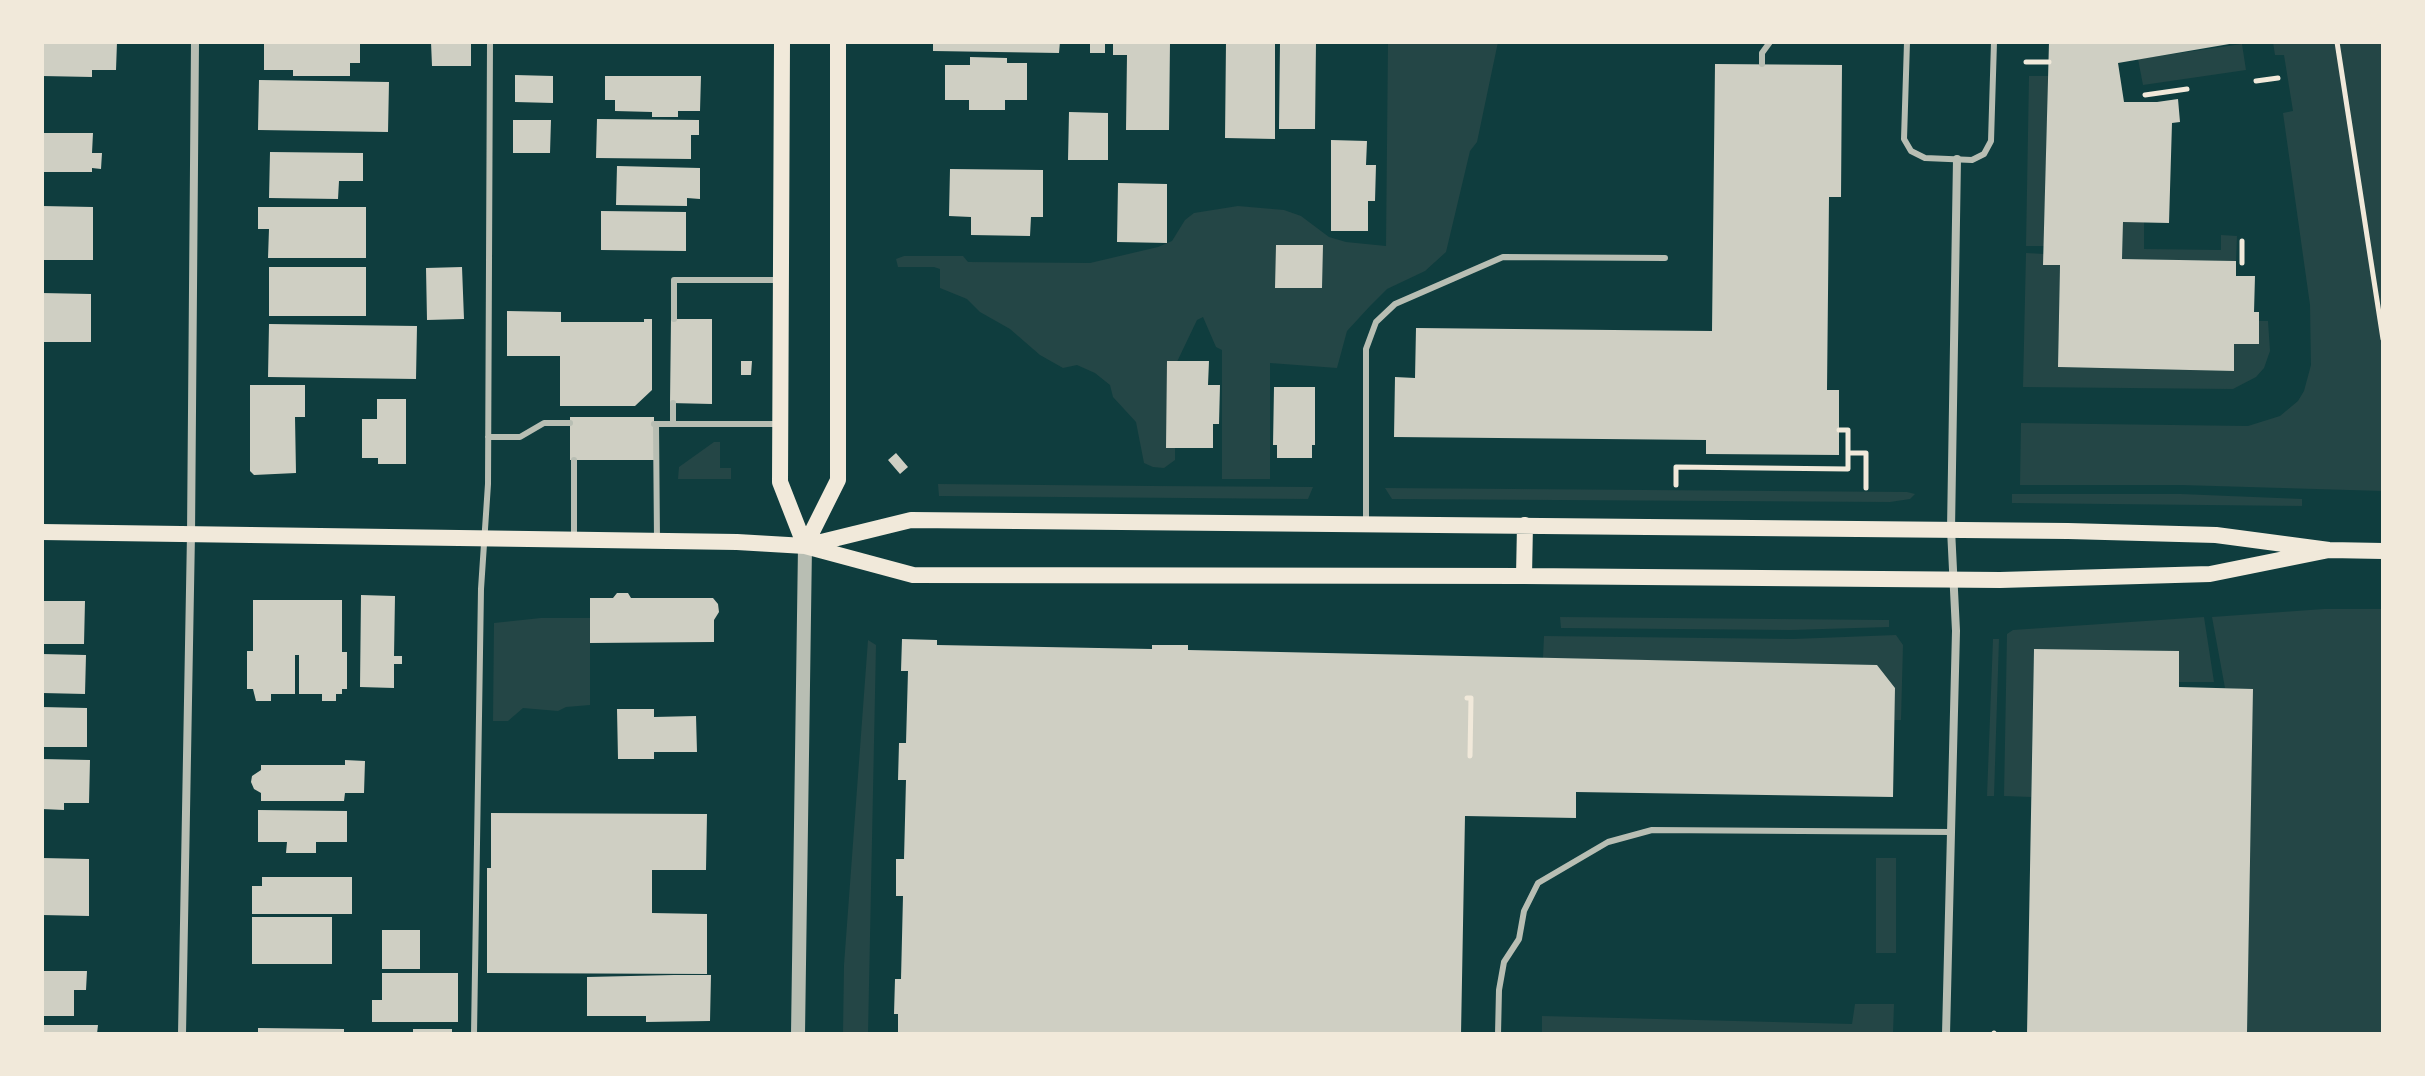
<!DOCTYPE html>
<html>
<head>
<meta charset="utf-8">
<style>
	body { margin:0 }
	#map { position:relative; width:2425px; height:1076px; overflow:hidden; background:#0f3d3e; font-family:Barlow,sans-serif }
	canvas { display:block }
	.frame { position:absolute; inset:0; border:44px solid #f1e9da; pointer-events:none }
</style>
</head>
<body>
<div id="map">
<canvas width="2425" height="1076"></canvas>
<div class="frame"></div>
</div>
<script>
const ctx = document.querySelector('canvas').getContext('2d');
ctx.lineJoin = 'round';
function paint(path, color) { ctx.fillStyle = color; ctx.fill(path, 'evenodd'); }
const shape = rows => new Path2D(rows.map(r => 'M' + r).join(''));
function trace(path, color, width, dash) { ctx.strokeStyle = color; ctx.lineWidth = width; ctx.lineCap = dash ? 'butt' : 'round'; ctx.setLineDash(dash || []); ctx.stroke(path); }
paint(shape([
	[1388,42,1498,42,1477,142,1470,151,1446,252,1425,271,1387,289,1370,306,1347,331,1337,368,1270,363,1270,479,1222,479,1222,350,1216,347,1203,317,1197,320,1175,366,1175,460,1164,468,1153,467,1144,463,1136,422,1113,397,1110,385,1095,373,1077,365,1063,368,1040,355,1010,329,980,312,967,299,940,288,940,269,934,267,898,267,896,259,904,256,963,256,968,262,1090,263,1158,247,1172,241,1185,220,1194,213,1238,206,1284,210,1301,216,1329,237,1346,242,1386,246],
	[2273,42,2383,42,2383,491,2181,485,2020,485,2021,423,2248,426,2280,416,2298,401,2304,391,2311,365,2310,305,2283,113,2293,111,2284,55,2275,55],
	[2242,44,2246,70,2143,85,2138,59],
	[2029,76,2048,76,2044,246,2026,246],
	[2123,222,2144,222,2144,249,2221,250,2221,235,2237,236,2236,261,2122,259],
	[2026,253,2044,254,2060,265,2058,367,2234,371,2234,344,2259,344,2259,321,2268,321,2270,351,2264,368,2256,377,2233,389,2023,387],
	[714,442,720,442,720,468,731,468,731,479,678,479,679,467],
	[938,484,1153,486,1313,487,1308,499,939,496],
	[1385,488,1907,492,1915,494,1910,499,1890,502,1392,499],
	[2012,494,2181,494,2302,499,2302,506,2012,503],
	[2324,609,2383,609,2383,1034,2247,1034,2253,690,2225,688,2212,617],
	[1560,617,1885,620,1889,620,1889,627,1791,630,1561,628],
	[2204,617,2214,682,2179,682,2179,651,2034,649,2031,797,2004,796,2007,634,2013,630],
	[541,618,590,618,590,705,566,707,558,711,523,708,508,721,493,721,494,623],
	[1896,635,1903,645,1901,720,1894,720,1895,688,1877,665,1543,658,1544,636,1793,639],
	[1993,639,1999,639,1994,796,1987,796],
	[868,640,876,645,868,1034,843,1034,844,965],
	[1876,858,1896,858,1896,953,1876,953],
	[1855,1004,1894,1004,1893,1034,1542,1034,1542,1016,1852,1024]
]), '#244646');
paint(shape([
	[42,42,117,42,116,70,92,70,92,77,42,76],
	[264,42,360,42,360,63,350,63,350,76,293,76,293,70,264,70],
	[431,42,471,42,471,66,432,66],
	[933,42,1060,42,1059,53,933,51],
	[1090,42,1105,42,1105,53,1090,53],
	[1113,42,1170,42,1169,130,1126,130,1127,55,1113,55],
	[1226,42,1275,42,1275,139,1225,138],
	[1280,42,1316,42,1315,129,1279,129],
	[2049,42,2241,42,2118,63,2124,102,2157,102,2178,99,2180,122,2172,123,2169,223,2123,222,2122,259,2236,261,2236,276,2255,276,2254,312,2259,312,2259,344,2234,344,2234,371,2058,367,2060,265,2043,265],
	[970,57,1007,58,1007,63,1027,63,1027,100,1005,100,1005,110,969,110,969,100,945,100,945,65,970,65],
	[1715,64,1842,65,1841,197,1829,197,1827,390,1839,390,1839,455,1706,454,1706,440,1394,437,1395,377,1415,378,1416,328,1712,331],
	[515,75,553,76,553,103,515,102],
	[605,76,701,76,700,111,678,111,678,117,652,117,652,112,615,111,615,100,605,100],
	[259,80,389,82,388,132,258,130],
	[1069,112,1108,113,1108,160,1068,160],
	[597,119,699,120,699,135,691,135,691,159,596,158],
	[513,120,551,120,550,153,513,153],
	[42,133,93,133,92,153,102,153,101,169,92,168,92,172,42,172],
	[1331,140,1367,141,1366,165,1376,165,1375,201,1368,201,1368,231,1331,231],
	[270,152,363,153,363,181,339,181,338,199,269,198],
	[617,166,700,168,700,199,687,198,687,206,616,205],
	[950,169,1043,170,1043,217,1031,217,1030,236,971,235,971,217,949,216],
	[1118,183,1167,184,1167,243,1117,242],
	[42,206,93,207,93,260,42,260],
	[258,207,366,207,366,258,268,258,269,229,258,229],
	[601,211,686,212,686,251,601,250],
	[1276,245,1323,245,1322,288,1275,288],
	[269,267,366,267,366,316,269,316],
	[462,267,464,319,427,320,426,268],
	[42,293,91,294,91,342,42,342],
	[507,311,561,312,561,322,644,322,644,319,652,319,652,390,635,406,560,406,560,356,507,356],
	[671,319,712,319,712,404,670,403],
	[269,324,417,326,416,379,268,377],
	[741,361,752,361,751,375,741,375],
	[1167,361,1209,361,1208,385,1220,385,1219,424,1213,424,1213,448,1166,448],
	[250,385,305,385,305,417,295,417,296,473,254,475,250,471],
	[1274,387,1315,387,1315,445,1312,445,1312,458,1277,458,1277,445,1273,445],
	[377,399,406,399,406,464,378,464,378,458,362,458,362,419,377,419],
	[570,417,654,417,654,460,570,460],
	[896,453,908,467,900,474,888,460],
	[617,593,628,593,631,598,713,598,718,604,719,612,714,620,714,642,590,643,590,598,613,598],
	[361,595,395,596,394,656,402,656,402,664,394,664,394,688,360,687],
	[253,600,342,600,342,652,347,652,347,689,342,689,342,694,336,694,336,701,322,701,322,694,299,694,299,655,295,655,295,694,271,694,271,701,256,701,253,689,247,689,247,651,253,651],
	[42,601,85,601,84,644,42,644],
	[902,639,937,640,937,645,1152,649,1152,645,1188,645,1188,650,1877,665,1895,688,1893,797,1576,792,1576,818,1465,816,1461,1034,898,1034,898,1014,894,1014,895,979,901,979,903,896,896,896,896,859,904,859,906,780,898,780,899,743,906,743,908,671,901,671],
	[2034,649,2179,651,2179,687,2253,689,2247,1034,2027,1034],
	[42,654,86,655,85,694,42,693],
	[42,707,87,708,87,747,42,747],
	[617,709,654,709,654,717,696,716,697,752,654,752,654,759,618,759],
	[42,759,90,760,89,803,64,803,64,810,42,809],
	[345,760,365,761,364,793,345,793,344,801,261,801,261,793,254,789,251,782,252,776,261,770,261,765,345,765],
	[258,810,347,811,347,842,316,842,316,853,286,853,287,842,258,842],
	[491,813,707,814,706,870,652,870,652,913,707,914,707,974,487,973,487,868,491,868],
	[42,858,89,859,89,916,42,915],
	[262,877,352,877,352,914,252,914,252,886,262,886],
	[252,917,332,917,332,964,252,964],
	[382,930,420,930,420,969,382,969],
	[42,971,87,971,86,990,74,990,74,1016,42,1016],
	[382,973,458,973,458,1022,372,1022,372,1000,382,1000],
	[674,975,711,975,710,1021,646,1022,646,1016,587,1016,587,977],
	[42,1025,98,1025,97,1034,42,1034],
	[258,1028,344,1029,344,1034,258,1034],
	[413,1029,452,1029,452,1034,413,1034]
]), '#cfcfc3');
trace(shape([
	[2337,42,2383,339],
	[2026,62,2049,62],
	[2256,81,2278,78],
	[2145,95,2187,89],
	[2242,241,2242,263],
	[1848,453,1866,453,1866,488],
	[1676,485,1676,467,1848,469,1848,430,1839,430],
	[1467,698,1471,698,1470,756],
	[1994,1033,1994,1034]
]), '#f1e9da', 5);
trace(shape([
	[1907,42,1904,139,1911,151,1925,158,1972,160,1984,154,1991,141,1994,42],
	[1762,64,1762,53,1770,42],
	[674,319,674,280,779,280],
	[654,424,673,424,673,403],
	[656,424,657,540],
	[673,424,777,424],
	[488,437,520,437,544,423,570,423],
	[1366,524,1366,349,1376,322,1395,304,1503,257,1665,258],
	[574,539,574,460],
	[474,1034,481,589,488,484,490,42],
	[1498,1034,1499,990,1504,962,1519,939,1524,911,1538,883,1608,842,1652,830,1951,832]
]), '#b8beb3', 6);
trace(shape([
	[182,1034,191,534,195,42],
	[1946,1034,1956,631,1951,529,1957,159]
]), '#b8beb3', 8);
trace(shape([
	[798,1034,805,546]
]), '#b8beb3', 14);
trace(shape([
	[782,42,780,482,805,546],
	[42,532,737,542,805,546,913,575,1524,576,2000,580,2210,574,2329,550],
	[809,545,911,520,2068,531,2216,535,2329,550,2383,551],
	[805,546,838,480,838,42],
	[1524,576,1525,525]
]), '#f1e9da', 16);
</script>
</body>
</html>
